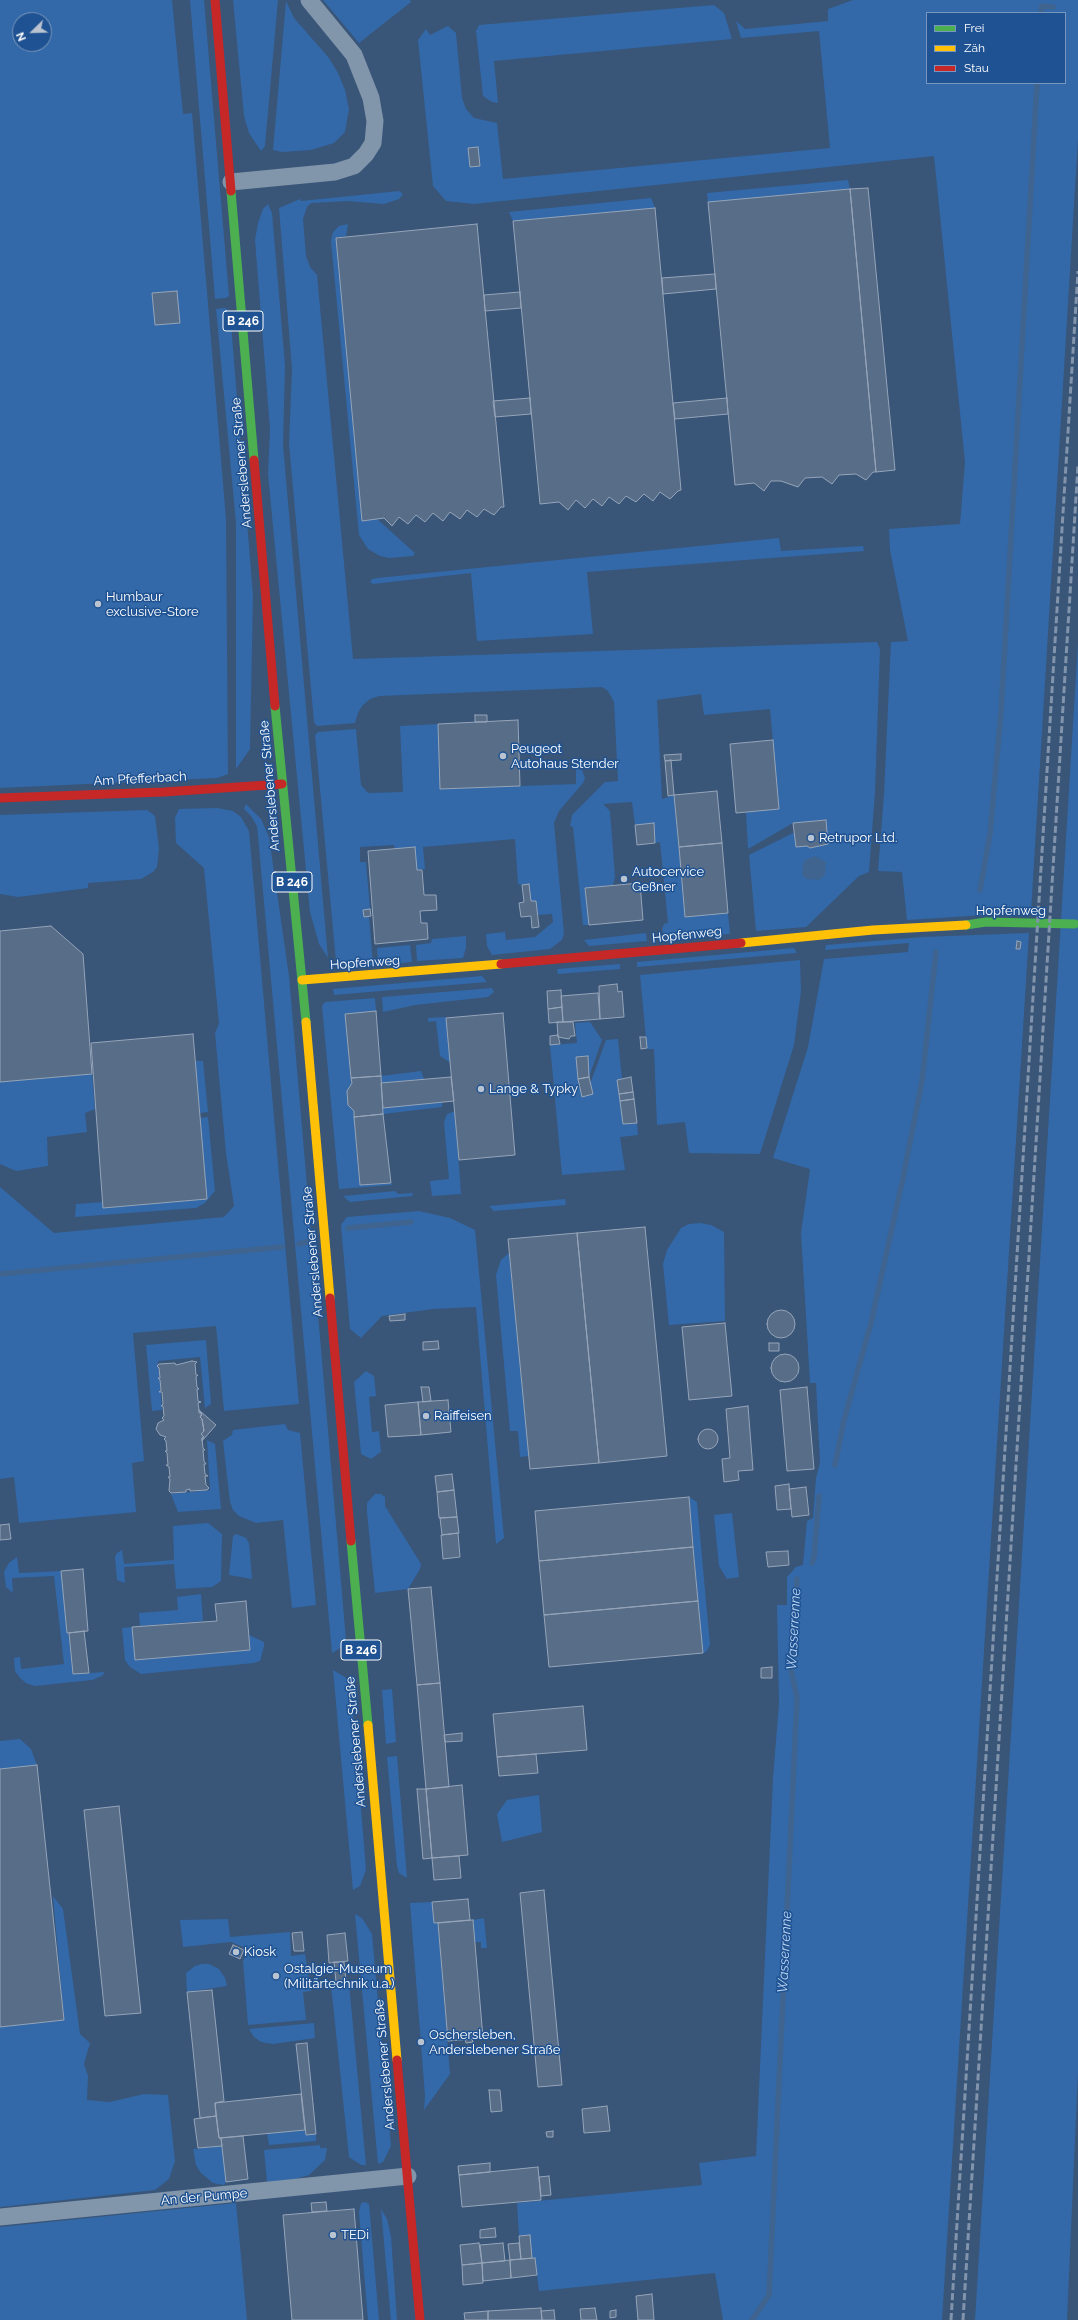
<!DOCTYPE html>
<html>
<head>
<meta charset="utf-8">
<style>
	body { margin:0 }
	#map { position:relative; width:1078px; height:2320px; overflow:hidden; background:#395578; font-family:Raleway,sans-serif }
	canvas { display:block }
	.legend { position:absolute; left:926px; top:12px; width:140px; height:72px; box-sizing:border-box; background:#1f5292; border:1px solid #7997be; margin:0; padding:5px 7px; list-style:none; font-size:12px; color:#fff }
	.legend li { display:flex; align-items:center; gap:8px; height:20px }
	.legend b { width:20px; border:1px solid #7997be }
	.north { position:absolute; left:12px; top:12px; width:40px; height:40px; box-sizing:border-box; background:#1f5292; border:1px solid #7997be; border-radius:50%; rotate:247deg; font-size:11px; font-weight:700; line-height:16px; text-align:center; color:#fff }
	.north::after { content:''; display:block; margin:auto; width:14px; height:18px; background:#bac4d0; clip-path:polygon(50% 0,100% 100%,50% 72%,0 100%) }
</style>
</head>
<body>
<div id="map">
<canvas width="1078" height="2320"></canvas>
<ul class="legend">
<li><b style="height:5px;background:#4caf50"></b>Frei</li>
<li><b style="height:5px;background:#ffc107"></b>Zäh</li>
<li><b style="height:5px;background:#c62828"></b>Stau</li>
</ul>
<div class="north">N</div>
</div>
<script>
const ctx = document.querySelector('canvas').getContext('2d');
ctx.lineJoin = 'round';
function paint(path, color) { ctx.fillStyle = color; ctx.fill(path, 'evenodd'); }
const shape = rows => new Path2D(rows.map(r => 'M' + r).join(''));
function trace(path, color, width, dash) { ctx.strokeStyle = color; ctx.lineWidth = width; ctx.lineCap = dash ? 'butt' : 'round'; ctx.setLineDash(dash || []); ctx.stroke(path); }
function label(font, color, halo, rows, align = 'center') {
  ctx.font = font + ' Raleway,sans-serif'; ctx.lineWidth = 3; ctx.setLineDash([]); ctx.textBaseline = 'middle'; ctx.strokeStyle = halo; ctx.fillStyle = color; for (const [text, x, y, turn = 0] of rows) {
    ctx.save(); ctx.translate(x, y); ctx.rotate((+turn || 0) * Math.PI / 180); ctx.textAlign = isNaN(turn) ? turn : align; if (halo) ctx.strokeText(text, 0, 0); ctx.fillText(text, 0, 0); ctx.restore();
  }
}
paint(shape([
	[0,0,172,0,183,114,192,113,226,519,228,774,217,778,0,788],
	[20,20,44,20,44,44,20,44],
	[190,0,204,0,229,296,226,298,215,299],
	[233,0,278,0,265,146,261,151,249,133,244,116],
	[323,0,410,0,411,2,359,43],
	[853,0,1078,0,1078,139,1031,912,907,920,902,872,878,871,884,794,891,642,908,641,890,550,889,529,960,524,965,462,934,156,474,204,446,201,433,186,418,40,426,29,430,35,448,26,456,33,462,98,466,109,474,118,497,123,503,179,830,148,819,31,741,38,736,21,745,29,828,21,828,9],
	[927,13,1065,13,1065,83,927,83],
	[286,1,294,18,329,58,338,73,345,90,349,109,345,132,334,143,311,150,282,152,273,150],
	[714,5,724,13,732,39,494,61,498,103,492,102,483,96,476,31,479,25],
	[848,180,850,189,708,202,707,193],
	[399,191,403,194,399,199,384,204,348,201,311,203,307,207,303,219,306,256,310,267,317,275,353,659,877,642,880,649,875,792,869,872,859,876,806,927,756,931,749,855,795,832,796,847,807,846,810,848,828,843,826,820,793,823,748,849,746,812,779,809,770,709,704,715,701,694,657,700,662,799,674,795,685,916,728,913,730,934,670,938,664,935,662,929,664,924,668,923,660,842,655,843,653,824,635,825,632,802,603,804,610,811,615,877,613,885,585,888,589,925,583,925,573,827,570,826,571,821,572,815,605,782,618,781,614,702,608,691,602,687,379,696,370,699,362,706,358,713,355,723,317,726,314,722,289,444,292,369,279,208,300,199,301,201],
	[651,198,655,208,513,221,509,212],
	[268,204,272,213,285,365,283,445,328,958,319,944,310,912,268,474,270,429,255,240,258,223,263,209],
	[348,224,346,236,336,238,362,520,377,519,415,553,413,556,389,558,380,556,368,549,359,535,331,241,333,232,339,226],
	[225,308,230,311,253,596,250,749,236,769,236,523,216,309],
	[779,538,781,551,863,546,864,551,587,572,593,634,477,641,471,573,373,584,370,582,372,579,377,578],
	[1078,643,1078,2072,1067,2320,975,2320],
	[438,724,441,789,576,784,576,769,582,770,585,778,583,783,559,811,554,823,564,934,562,940,550,949,492,955,487,946,486,934,505,932,506,940,535,937,553,922,552,914,538,915,536,901,531,901,522,885,518,884,515,839,423,847,425,869,417,870,395,849,394,845,360,847,360,862,366,862,370,909,363,910,364,917,369,916,373,965,352,967,336,962,315,735,318,732,356,729,361,785,368,793,403,792,400,726],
	[246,804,261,819,269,837,289,976,346,1640,342,1647,332,1653,258,836,257,826,251,816,244,809],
	[217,808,233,811,241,817,249,831,299,1404,224,1411,216,1326,133,1333,144,1461,132,1463,136,1512,19,1523,14,1477,0,1479,0,1187,54,1233,224,1217,234,1206,226,1153,215,1033,219,1024,204,868,176,843,175,818,179,809],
	[147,810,155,816,159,849,157,867,153,872,141,879,88,883,88,888,18,897,0,894,0,815],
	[646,933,647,941,589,946,584,940],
	[1029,933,942,2320,723,2320,715,2273,539,2291,535,2258,532,2258,530,2235,519,2236,517,2203,702,2185,699,2163,756,2156,773,1778,779,1703,777,1605,787,1605,787,1577,796,1567,803,1565,807,1521,813,1518,816,1478,820,1463,816,1383,810,1383,801,1233,810,1169,773,1158,808,1047,824,959,908,952,909,943,825,950,826,945,923,937],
	[466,936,466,948,463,958,417,961,416,945,431,943,432,939],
	[410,945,412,962,378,965,377,948],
	[794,948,797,953,637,967,637,962],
	[800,960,801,991,794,1045,760,1154,689,1153,685,1122,657,1125,654,1049,647,1049,640,975],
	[620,964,620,969,558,974,557,969],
	[482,976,487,982,334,995,333,989],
	[492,988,494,992,488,997,415,1005,383,1012,382,997],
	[375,998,376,1011,345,1014,360,1185,391,1183,392,1185,339,1189,322,1006,325,1002],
	[445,1017,446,1018,451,1063,440,1056,436,1021,428,1022,428,1018],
	[590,1022,602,1040,589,1077,588,1056,576,1057,582,1096,593,1094,590,1084,606,1040,618,1039,622,1079,617,1080,623,1124,637,1123,638,1135,620,1137,625,1170,562,1175,550,1045,577,1043,575,1023],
	[195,1061,203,1061,208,1112,200,1113],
	[421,1071,424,1079,381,1083,381,1076],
	[92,1074,95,1109,85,1113,87,1132,47,1137,48,1166,16,1171,0,1164,0,1082],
	[442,1102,442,1107,383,1114,383,1108],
	[455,1111,461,1194,432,1196,430,1181,449,1179,444,1122,447,1114],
	[208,1117,215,1191,205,1203,196,1208,75,1217,76,1204,103,1202,104,1208,207,1199,200,1118],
	[395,1191,398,1194,413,1193,412,1196,350,1202,343,1196],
	[565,1199,566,1205,494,1211,489,1206],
	[419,1211,450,1218,475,1230,504,1538,496,1544,476,1307,433,1309,382,1316,361,1338,350,1329,341,1225,347,1217],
	[700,1223,711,1225,724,1232,725,1321,669,1325,663,1264,667,1250,681,1228,689,1224],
	[509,1253,529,1456,520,1457,518,1431,510,1431,496,1275,501,1260],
	[206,1340,211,1404,205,1408,200,1357,158,1361,162,1410,152,1411,146,1345],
	[366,1371,374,1376,376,1396,369,1397,372,1432,379,1431,381,1452,371,1459,361,1454,354,1382],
	[285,1424,288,1430,300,1433,316,1605,292,1608,283,1520,256,1523,239,1516,233,1510,230,1502,223,1441,232,1435,233,1430],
	[207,1440,215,1444,221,1509,178,1512,171,1494,210,1490],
	[375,1494,381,1494,385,1497,385,1506,421,1564,420,1569,408,1589,375,1593,367,1512,367,1503],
	[689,1497,697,1502,710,1645,706,1652,703,1653],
	[732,1513,739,1577,727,1579,719,1566,714,1515],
	[208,1523,222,1534,221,1581,212,1587,176,1589,174,1564,124,1567,125,1583,117,1580,115,1557,117,1553,122,1550,124,1564,174,1560,173,1526],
	[236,1534,246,1538,249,1543,252,1579,229,1575,233,1536],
	[17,1557,19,1573,61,1571,73,1674,105,1672,102,1676,92,1680,35,1686,26,1683,20,1678,15,1671,14,1658,20,1657,21,1669,64,1664,54,1576,12,1578,13,1593,6,1587,4,1572,9,1563],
	[201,1594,203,1621,140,1626,139,1613,178,1610,177,1597],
	[132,1627,135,1660,250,1650,249,1635,264,1642,264,1646,260,1661,254,1663,141,1674,130,1667,125,1660,122,1628],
	[333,1670,345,1677,351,1686,366,1870,360,1886,353,1890],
	[392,1689,396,1742,386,1744,382,1690],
	[20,1739,31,1749,37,1765,0,1769,0,1741],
	[397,1756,407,1878,399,1873,397,1866,387,1757],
	[539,1795,542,1832,502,1842,497,1814,507,1800],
	[53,1896,63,1909,80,2034,90,2043,84,2064,88,2076,87,2100,110,2102,144,2094,168,2095,175,2161,169,2179,155,2190,0,2207,0,2027,64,2020],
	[432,1902,434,1923,438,1923,450,2074,424,2110,425,2096,410,1903],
	[355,1914,362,1918,372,1934,391,2146,383,2162,378,2164],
	[484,1918,487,1948,481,1948,481,1942,475,1942,473,1920],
	[228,1919,230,1937,290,1932,291,1956,305,1954,311,1991,303,1992,306,2020,248,2025,243,1961,248,1949,231,1942,183,1947,180,1920],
	[202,1964,209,1964,219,1969,225,1978,227,1986,187,1992,186,1973,195,1966],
	[349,1983,366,2165,361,2165,349,2157,331,1985],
	[314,2023,315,2038,273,2044,261,2042,254,2037,249,2029],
	[305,2130,306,2135,316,2134,316,2141,269,2145,267,2133],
	[320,2145,320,2148,327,2148,325,2160,309,2175,295,2179,267,2182,264,2150],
	[222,2146,226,2182,224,2185,213,2183,201,2173,196,2165,193,2149],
	[365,2202,369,2204,379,2320,368,2320,359,2212,361,2203],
	[236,2203,247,2320,0,2320,0,2227],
	[381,2209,387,2219,391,2237,397,2320,391,2320]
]), '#3369a8');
paint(shape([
	[815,856,826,862,825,875,819,880,806,879,802,874,803,864,805,860]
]), '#3f6490');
trace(shape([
	[1041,13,1042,6,1053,7],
	[980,890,990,834,1001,712,1037,83],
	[348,1228,411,1222],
	[299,1244,310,1241],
	[0,1274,282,1247],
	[835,1465,844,1420,871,1323,903,1178,922,1081,936,952],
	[812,1563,814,1557,819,1496],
	[752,2320,769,2295,797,1698,791,1670,797,1579]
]), '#3f6490', 5.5);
const building = shape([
	[478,147,480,166,470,167,468,148,478,147],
	[868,188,895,470,876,472,850,189,868,188],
	[850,189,876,472,873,472,866,480,856,474,839,475,832,484,822,477,805,478,798,487,781,481,771,481,764,491,754,483,735,485,708,202,850,189],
	[655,208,681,490,678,491,670,499,660,492,653,501,644,494,636,502,626,496,619,504,609,497,602,506,593,499,585,508,576,500,568,510,559,502,540,504,513,221,655,208],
	[477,224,504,507,501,507,494,515,484,509,477,517,467,510,460,519,450,512,443,521,433,513,425,522,416,515,408,524,399,517,392,526,384,518,362,521,336,238,477,224],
	[715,274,716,289,663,294,662,278,715,274],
	[177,291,180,323,155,325,152,293,177,291],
	[520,292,521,308,485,311,484,295,520,292],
	[530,398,531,414,495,417,493,401,530,398],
	[727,398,728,414,675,419,673,403,727,398],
	[475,715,487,715,487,722,475,722,475,715],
	[518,720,520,786,440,789,438,724,518,720],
	[773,740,779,809,736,813,730,744,773,740],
	[681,754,681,760,665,761,664,755,681,754],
	[671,760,674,795,668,796,665,761,671,760],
	[717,791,722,843,679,847,674,795,717,791],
	[826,820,828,844,810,848,807,846,796,847,793,823,826,820],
	[654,823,655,843,637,845,635,825,654,823],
	[722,843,728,913,685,917,679,847,722,843],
	[415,847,417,870,422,870,424,895,436,895,437,910,420,911,421,923,427,923,428,939,375,944,368,851,415,847],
	[640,883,643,920,589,925,585,888,640,883],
	[529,884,531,901,536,901,539,927,532,928,531,916,521,917,519,903,524,902,522,885,529,884],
	[370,909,371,916,364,917,363,910,370,909],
	[51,926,83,954,92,1074,0,1082,0,931,51,926],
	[1017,941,1021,942,1020,949,1016,949,1017,941],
	[617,984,618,992,622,991,624,1017,600,1019,599,986,617,984],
	[561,990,562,1007,548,1009,547,991,561,990],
	[598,993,600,1019,563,1022,561,996,598,993],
	[562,1007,563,1022,549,1023,548,1009,562,1007],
	[376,1011,381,1076,351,1078,345,1014,376,1011],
	[503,1013,515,1155,459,1160,446,1018,503,1013],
	[557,1022,573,1022,575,1036,571,1036,569,1039,558,1037,557,1022],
	[193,1034,207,1199,103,1208,91,1043,193,1034],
	[558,1035,560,1044,550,1045,550,1036,558,1035],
	[640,1037,646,1037,647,1048,641,1049,640,1037],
	[588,1056,589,1077,578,1079,576,1057,588,1056],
	[381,1076,383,1114,354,1117,354,1111,348,1105,347,1091,352,1083,351,1078,381,1076],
	[451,1077,454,1101,383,1108,381,1083,451,1077],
	[589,1077,593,1094,582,1097,578,1079,589,1077],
	[631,1077,633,1092,619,1094,617,1080,631,1077],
	[633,1092,634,1099,620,1101,619,1094,633,1092],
	[634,1099,637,1123,623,1124,620,1101,634,1099],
	[383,1114,391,1183,360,1185,354,1117,383,1114],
	[645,1227,667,1456,599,1463,577,1233,645,1227],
	[577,1233,599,1463,530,1469,508,1239,577,1233],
	'767 1324a14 14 0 1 1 28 0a14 14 0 1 1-28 0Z',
	[405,1314,405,1320,390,1321,389,1316,405,1314],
	[725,1323,732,1396,689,1400,682,1327,725,1323],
	[438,1341,439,1349,423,1350,423,1342,438,1341],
	[769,1343,779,1343,779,1351,769,1351,769,1343],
	'771 1368a14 14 0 1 1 28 0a14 14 0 1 1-28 0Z',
	[192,1361,197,1362,195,1364,196,1375,198,1375,196,1377,197,1387,199,1389,197,1389,198,1401,201,1402,198,1403,199,1410,202,1415,200,1417,202,1419,204,1431,201,1434,204,1437,202,1438,203,1448,205,1450,203,1450,204,1461,206,1464,204,1464,205,1474,208,1476,205,1476,206,1485,209,1488,207,1490,190,1491,190,1489,186,1490,186,1492,171,1493,169,1491,170,1479,168,1477,170,1477,169,1467,166,1465,168,1465,167,1453,165,1451,167,1451,166,1441,164,1439,166,1437,160,1435,156,1429,158,1423,164,1420,162,1418,164,1416,163,1406,161,1406,163,1404,162,1392,159,1392,161,1390,160,1380,158,1378,160,1378,159,1368,157,1366,159,1364,175,1363,176,1365,192,1361],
	[421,1387,429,1387,431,1401,423,1402,421,1387],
	[807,1387,814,1469,787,1471,780,1390,807,1387],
	[448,1400,451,1432,421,1435,418,1402,448,1400],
	[418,1402,421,1435,388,1437,385,1405,418,1402],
	[748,1406,753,1470,738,1471,739,1480,724,1482,722,1459,730,1458,726,1409,748,1406],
	[199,1410,216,1425,202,1441,202,1438,204,1437,201,1434,204,1431,202,1419,200,1417,202,1413,199,1413,199,1410],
	'698 1439a10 10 0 1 1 20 0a10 10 0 1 1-20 0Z',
	[452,1474,454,1490,437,1492,435,1476,452,1474],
	[789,1484,791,1509,777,1510,775,1486,789,1484],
	[806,1487,809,1515,792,1517,789,1489,806,1487],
	[454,1490,457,1517,439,1518,437,1492,454,1490],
	[689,1497,693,1547,539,1561,535,1511,689,1497],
	[457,1517,459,1533,442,1535,440,1518,457,1517],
	[9,1524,11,1539,0,1540,0,1525,9,1524],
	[458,1533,460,1557,443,1559,441,1535,458,1533],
	[693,1547,698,1601,544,1615,539,1561,693,1547],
	[788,1551,789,1565,768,1567,766,1552,788,1551],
	[83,1569,88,1631,67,1633,61,1571,83,1569],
	[431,1587,440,1683,417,1685,408,1589,431,1587],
	[246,1601,250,1650,135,1660,132,1627,217,1621,215,1604,246,1601],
	[698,1601,703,1653,549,1667,544,1615,698,1601],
	[84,1631,89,1673,73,1674,69,1633,84,1631],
	[772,1667,772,1678,761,1678,761,1668,772,1667],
	[440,1683,449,1787,426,1789,417,1685,440,1683],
	[583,1706,587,1750,497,1757,493,1714,583,1706],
	[462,1733,462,1741,445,1742,444,1735,462,1733],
	[536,1754,538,1773,499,1776,497,1757,536,1754],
	[37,1765,64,2020,0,2027,0,1769,37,1765],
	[462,1785,468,1855,432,1858,426,1789,462,1785],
	[417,1789,426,1789,432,1858,423,1859,417,1789],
	[119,1806,141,2013,105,2016,84,1810,119,1806],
	[459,1856,461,1878,434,1880,432,1858,459,1856],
	[544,1890,562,2085,538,2087,520,1893,544,1890],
	[468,1899,470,1920,434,1923,432,1902,468,1899],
	[473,1920,483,2038,448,2041,438,1923,473,1920],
	[302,1932,304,1951,294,1951,292,1933,302,1932],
	[345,1933,348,1961,329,1963,327,1935,345,1933],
	[233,1945,244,1950,240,1959,229,1954,233,1945],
	[334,1962,344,1962,346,1981,336,1982,334,1962],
	[212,1990,224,2101,215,2103,216,2116,200,2118,187,1992,212,1990],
	[465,2039,472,2039,473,2042,466,2043,465,2039],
	[307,2043,316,2134,306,2135,296,2044,307,2043],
	[489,2090,500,2090,502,2111,491,2112,489,2090],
	[301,2094,305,2130,219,2138,215,2103,301,2094],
	[607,2106,610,2131,584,2133,582,2109,607,2106],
	[216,2116,219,2138,221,2138,222,2146,198,2148,194,2119,216,2116],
	[553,2131,553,2137,547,2137,546,2132,553,2131],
	[243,2136,248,2179,226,2182,221,2138,243,2136],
	[490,2163,490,2172,459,2175,458,2166,490,2163],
	[538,2167,541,2200,462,2207,459,2175,538,2167],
	[549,2176,551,2195,541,2196,539,2177,549,2176],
	[326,2202,327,2211,312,2212,311,2203,326,2202],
	[354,2209,363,2320,292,2320,283,2215,354,2209],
	[495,2228,496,2237,480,2238,480,2230,495,2228],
	[530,2235,532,2258,521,2259,519,2236,530,2235],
	[479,2243,482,2263,462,2265,460,2245,479,2243],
	[503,2243,505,2261,482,2263,480,2245,503,2243],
	[519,2243,521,2259,510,2260,508,2244,519,2243],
	[535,2258,537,2275,511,2278,510,2260,535,2258],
	[510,2260,511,2278,483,2281,482,2263,510,2260],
	[482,2263,483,2283,463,2285,462,2265,482,2263],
	[652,2294,654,2320,638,2320,636,2296,652,2294],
	[541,2308,542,2320,488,2320,488,2311,541,2308],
	[595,2308,597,2320,581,2320,580,2309,595,2308],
	[554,2310,555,2320,542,2320,541,2311,554,2310],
	[616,2310,616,2317,610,2318,610,2311,616,2310],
	[488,2311,488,2320,465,2320,464,2313,488,2311]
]);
paint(building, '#576d88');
trace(building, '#96a5b9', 1);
trace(shape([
	[231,182,335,172,354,166,366,154,373,143,375,121,371,98,354,55,309,0],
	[0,2217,408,2176]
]), '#8195ab', 17);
trace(shape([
	[231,191,254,460],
	[275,706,306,1022],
	[966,925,986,922,1075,924],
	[351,1541,368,1725]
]), '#4caf50', 9);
trace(shape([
	[741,943,873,930,966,925],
	[302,980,501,964],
	[306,1022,330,1298],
	[368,1725,397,2060]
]), '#ffc107', 9);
trace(shape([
	[215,0,231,191],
	[254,460,275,706],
	[0,798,164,792,282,784],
	[501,964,741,943],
	[330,1298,351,1541],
	[397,2060,420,2320]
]), '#c62828', 9);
trace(shape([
	[951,2320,1078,271],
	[963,2320,1078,465]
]), '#8194ab', 3, [7, 3]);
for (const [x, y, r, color] of [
	[98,604,4,"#bac4d0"],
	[503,756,4,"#bac4d0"],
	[811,838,4,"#bac4d0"],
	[624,879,4,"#bac4d0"],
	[481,1089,4,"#bac4d0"],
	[426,1416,4,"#bac4d0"],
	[236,1952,4,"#bac4d0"],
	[276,1976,4,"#bac4d0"],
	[421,2042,4,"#bac4d0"],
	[333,2235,4,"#bac4d0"]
]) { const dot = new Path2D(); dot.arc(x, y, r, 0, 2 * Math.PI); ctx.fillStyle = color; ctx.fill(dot); trace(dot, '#1f5292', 1.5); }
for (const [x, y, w] of [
	[243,321,40],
	[292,882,40],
	[361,1650,40]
]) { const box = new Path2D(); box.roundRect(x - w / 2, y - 10, w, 20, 3); ctx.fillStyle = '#1f5292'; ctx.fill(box); trace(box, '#fff', 1); }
label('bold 12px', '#fff', null, [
	["B 246",243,321],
	["B 246",292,882],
	["B 246",361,1650]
]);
label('13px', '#fff', '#1f5292', [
	["Anderslebener Straße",242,463,-95],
	["Am Pfefferbach",140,779,-3],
	["Anderslebener Straße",270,786,-95],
	["Hopfenweg",1011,911],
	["Hopfenweg",687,935,-6],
	["Hopfenweg",365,963,-4],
	["Anderslebener Straße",313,1252,-95],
	["Anderslebener Straße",356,1742,-95],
	["Anderslebener Straße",385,2065,-95],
	["An der Pumpe",204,2197,-5]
]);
label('13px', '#fff', '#1f5292', [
	["Humbaur",106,597],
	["exclusive-Store",106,612],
	["Peugeot",511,749],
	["Autohaus Stender",511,764],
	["Retrupor Ltd.",819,838],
	["Autocervice",632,872],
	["Geßner",632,887],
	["Lange & Typky",489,1089],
	["Raiffeisen",434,1416],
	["Kiosk",244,1952],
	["Ostalgie-Museum",284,1969],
	["(Militärtechnik u.a.)",284,1984],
	["Oschersleben,",429,2035],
	["Anderslebener Straße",429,2050],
	["TEDi",341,2235]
], 'left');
label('italic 14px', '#bcd6f4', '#1f5292', [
	["Wasserrenne",794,1629,-87],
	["Wasserrenne",785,1952,-87]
]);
</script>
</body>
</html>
